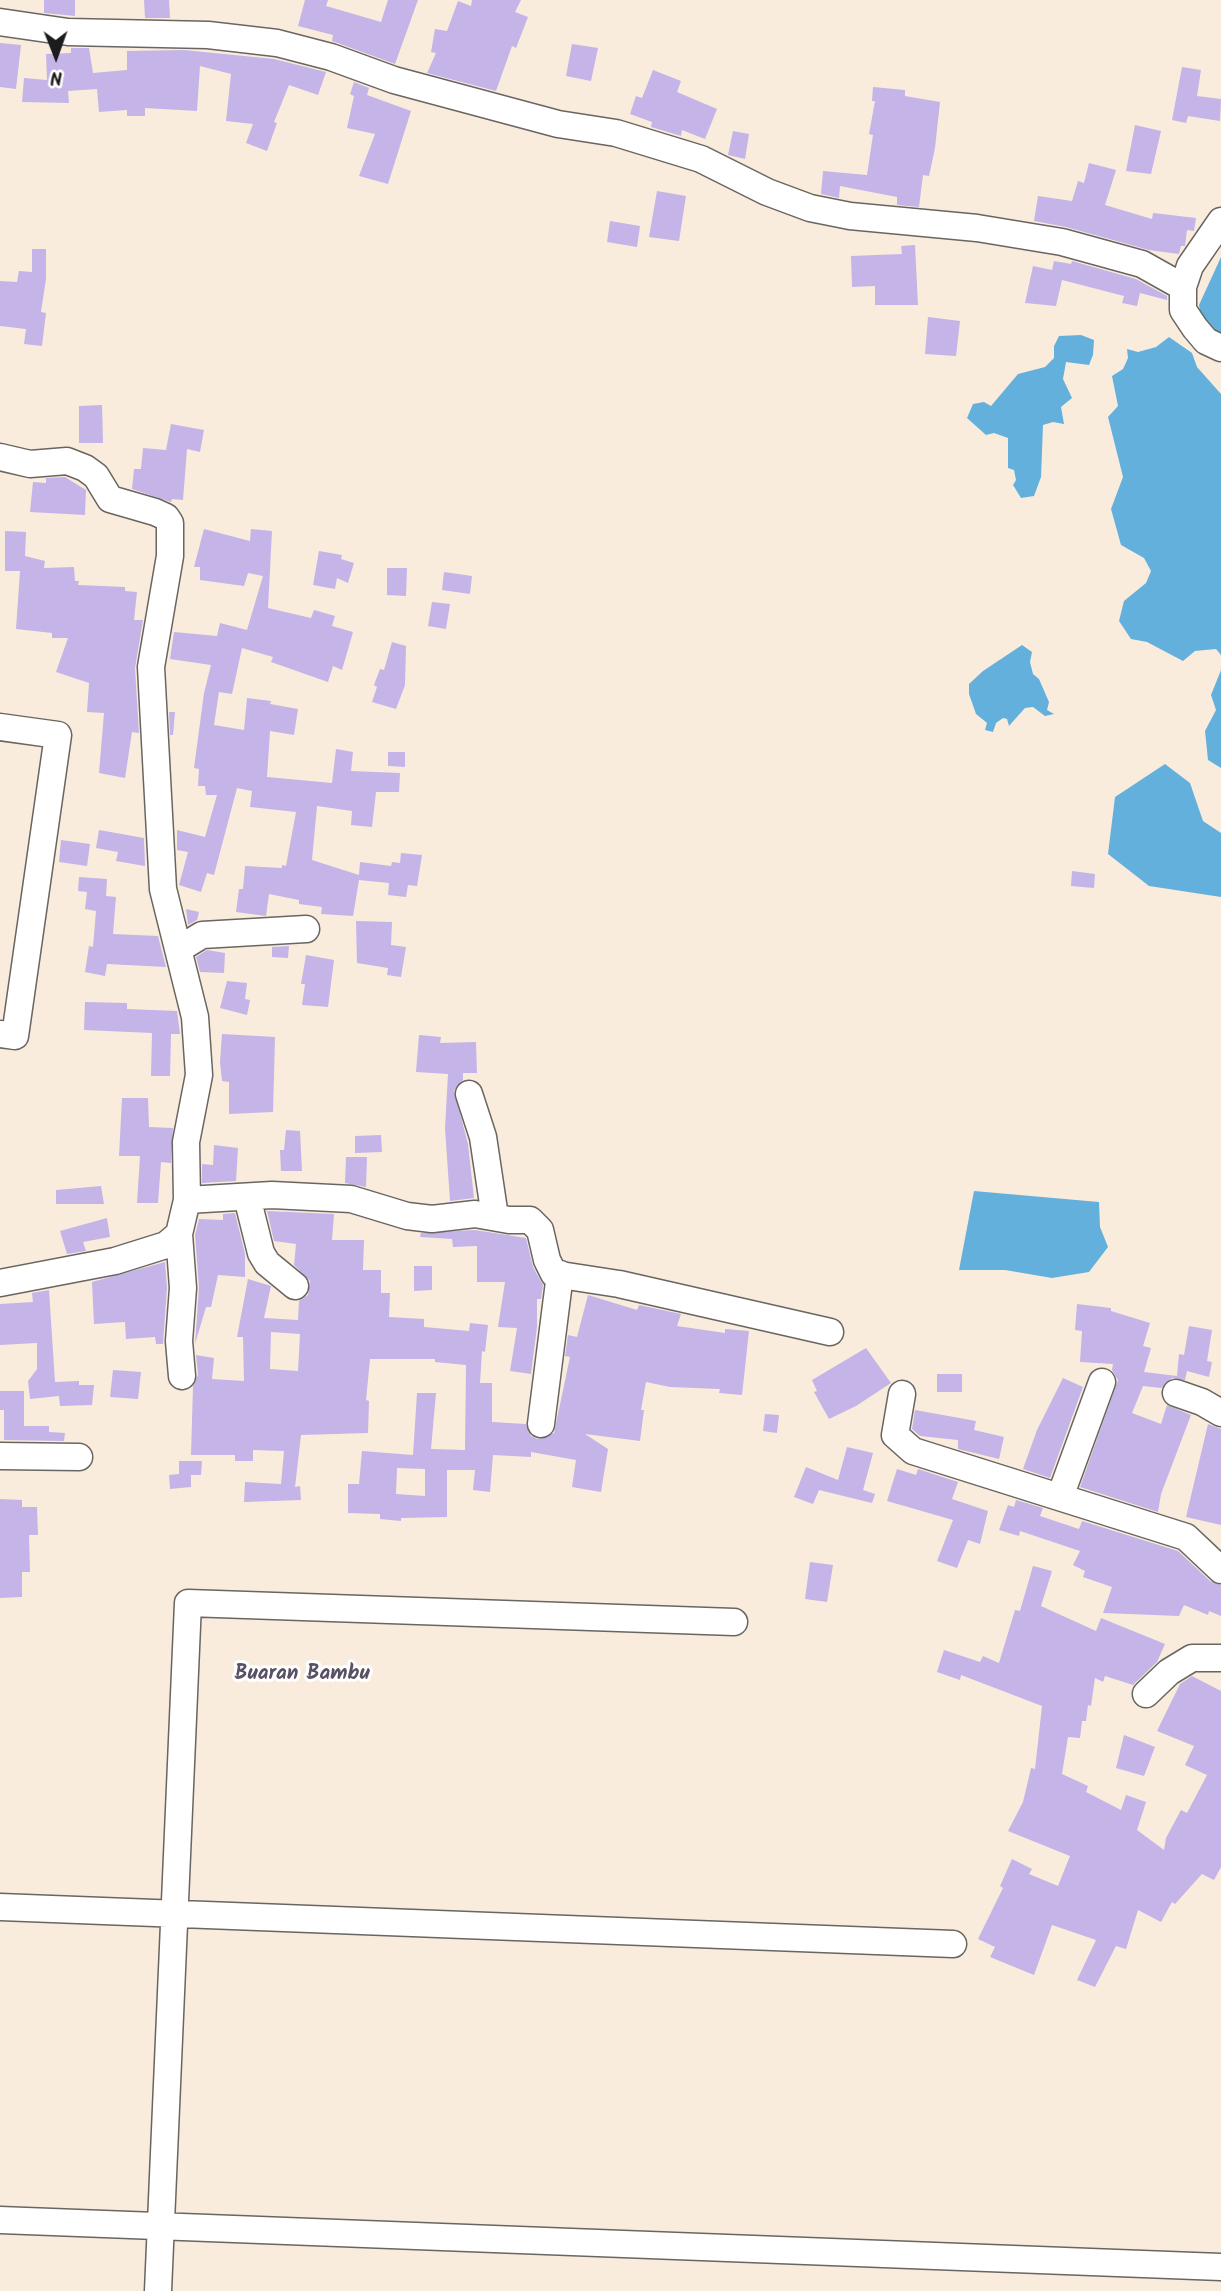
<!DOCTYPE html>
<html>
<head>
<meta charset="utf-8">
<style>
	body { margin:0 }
	#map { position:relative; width:1221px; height:2291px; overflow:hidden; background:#f9ecdd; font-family:Kalam,sans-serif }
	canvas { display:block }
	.north { position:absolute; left:21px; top:21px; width:70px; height:70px; -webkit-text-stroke:5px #fff; paint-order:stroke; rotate:179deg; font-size:19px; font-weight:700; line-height:28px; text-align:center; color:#1c1c1c }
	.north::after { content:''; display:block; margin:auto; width:24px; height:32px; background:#1c1c1c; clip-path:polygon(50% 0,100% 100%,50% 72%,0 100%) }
</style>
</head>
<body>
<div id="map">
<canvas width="1221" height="2291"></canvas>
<div class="north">N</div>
</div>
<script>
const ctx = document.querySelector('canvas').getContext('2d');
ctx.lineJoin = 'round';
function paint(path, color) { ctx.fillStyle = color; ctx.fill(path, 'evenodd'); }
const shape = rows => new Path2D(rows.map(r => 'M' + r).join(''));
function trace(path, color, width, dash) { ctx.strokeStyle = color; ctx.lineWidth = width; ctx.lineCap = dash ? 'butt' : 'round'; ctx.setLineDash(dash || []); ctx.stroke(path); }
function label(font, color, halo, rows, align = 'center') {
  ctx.font = font + ' Kalam,sans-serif'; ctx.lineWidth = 6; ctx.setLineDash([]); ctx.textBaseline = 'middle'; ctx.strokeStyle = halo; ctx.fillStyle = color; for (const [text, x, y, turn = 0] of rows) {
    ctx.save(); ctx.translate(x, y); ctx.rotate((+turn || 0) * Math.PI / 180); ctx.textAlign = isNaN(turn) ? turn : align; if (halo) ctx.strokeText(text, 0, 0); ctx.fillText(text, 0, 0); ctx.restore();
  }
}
paint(shape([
	[1221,257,1221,333,1202,325,1199,305],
	[1081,335,1094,340,1093,355,1089,365,1066,362,1063,379,1072,398,1061,407,1064,424,1053,422,1043,425,1041,477,1034,496,1021,498,1013,485,1016,480,1014,470,1008,468,1008,438,994,433,986,435,967,418,973,404,984,402,991,406,1018,374,1045,367,1054,358,1054,346,1059,336],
	[1169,337,1192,353,1197,367,1221,394,1221,655,1216,649,1195,651,1183,661,1147,642,1131,639,1119,621,1124,601,1146,583,1151,571,1144,558,1121,545,1111,509,1123,477,1108,417,1118,406,1112,376,1123,369,1128,358,1127,349,1138,352,1156,347],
	[1022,645,1032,652,1030,662,1033,674,1039,679,1049,702,1047,710,1054,714,1045,716,1033,707,1025,708,1009,726,1007,719,1003,718,996,723,993,732,985,730,987,723,976,714,969,694,969,684,983,671],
	[1221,670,1221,768,1208,760,1205,731,1216,710,1211,695],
	[1165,764,1190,783,1203,821,1221,833,1221,897,1149,886,1108,854,1115,797],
	[974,1191,1099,1202,1100,1227,1108,1247,1089,1272,1052,1278,1005,1270,959,1270]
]), '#64b0dd');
paint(shape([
	[44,0,75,0,75,16,44,13],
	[144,0,169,0,170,18,145,18],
	[305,0,328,0,326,6,381,22,388,0,418,0,395,64,332,41,333,35,298,26],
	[472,0,521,0,515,12,528,17,516,48,512,46,496,91,427,73,436,53,431,52,435,29,447,31,458,1,471,6],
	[0,43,21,45,16,89,0,87],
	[572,44,598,48,591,81,566,76],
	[71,48,89,48,93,73,127,70,127,51,184,50,274,59,326,72,318,95,289,85,274,122,277,123,267,151,246,143,253,124,226,121,231,74,200,66,197,111,145,108,145,116,127,116,127,110,99,112,97,89,68,91,69,103,22,102,24,78,47,80,46,54,71,53],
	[1182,67,1201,70,1197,96,1221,99,1220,121,1188,116,1186,123,1172,120],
	[653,70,681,81,677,92,717,109,705,139,682,130,681,136,651,127,652,122,630,114,636,96,642,98],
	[354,82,369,88,367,95,411,111,388,184,359,176,375,134,347,128,354,96,350,94],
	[873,87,905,90,905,96,940,102,935,148,929,176,923,175,919,207,897,205,897,197,840,186,839,198,821,194,823,171,867,175,873,135,869,134,875,101,872,101],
	[1135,125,1161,131,1151,174,1126,171],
	[733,131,749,134,745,159,728,155],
	[1089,163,1116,170,1105,205,1152,219,1153,213,1196,218,1194,231,1187,230,1185,246,1181,246,1179,254,1149,250,1066,227,1034,221,1038,196,1072,201,1078,181,1084,183],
	[657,191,686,196,679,241,649,237],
	[610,221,640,226,637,247,607,242],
	[915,245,918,305,875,305,875,286,852,287,851,256,902,254,901,246],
	[32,249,46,249,46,279,41,312,46,313,42,346,24,344,26,329,0,326,0,281,17,282,19,271,32,272],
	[1054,261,1071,264,1072,261,1136,279,1167,296,1167,300,1140,293,1137,306,1122,303,1124,296,1062,280,1056,306,1025,303,1033,266,1052,270],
	[928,317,960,321,956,356,925,354],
	[102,405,103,443,79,443,79,406],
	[171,424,204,430,200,452,187,449,183,500,172,499,171,502,132,489,134,469,141,469,143,448,166,450],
	[65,477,86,490,85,515,30,512,33,482,46,483,46,478],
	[204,529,250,541,251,529,272,531,268,608,311,618,314,610,335,616,332,626,353,632,342,670,333,666,328,682,271,662,273,657,242,648,232,694,219,692,214,725,244,730,247,698,271,701,270,704,298,709,294,735,270,731,267,777,332,783,336,749,353,752,351,771,400,773,399,792,376,792,372,827,351,825,352,811,317,806,312,860,359,875,360,862,391,866,392,862,400,863,401,853,422,855,417,886,408,885,406,897,388,895,389,883,359,880,353,916,321,914,322,907,299,904,299,900,269,894,266,916,236,912,239,889,243,889,245,866,282,868,282,865,286,866,296,812,250,807,252,791,237,788,214,875,207,873,201,892,179,885,188,852,177,850,177,830,205,837,217,795,206,795,205,786,198,786,199,769,194,768,204,693,211,665,170,659,174,632,217,636,220,623,247,630,263,576,248,573,244,586,200,580,200,567,194,567],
	[5,531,26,532,25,556,45,561,44,568,74,567,75,581,79,581,78,585,125,587,125,591,137,592,134,620,143,620,135,668,139,733,132,732,125,778,99,773,104,713,87,712,89,683,56,672,68,638,52,638,52,633,16,629,20,571,5,571],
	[319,551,342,555,341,559,354,563,348,583,337,578,335,589,313,585],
	[387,568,407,568,406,596,387,595],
	[444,572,472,576,470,594,442,590],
	[432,602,450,604,446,629,428,626],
	[392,642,406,646,405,685,396,709,372,702,377,687,374,685,380,669,384,670],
	[169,712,175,712,173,735,170,735],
	[388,752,405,752,405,767,388,766],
	[99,830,144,838,145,866,116,861,118,852,96,848],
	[61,840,90,844,87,866,59,862],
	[1072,871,1095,874,1094,888,1071,886],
	[79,877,107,879,106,896,116,897,113,934,158,936,166,967,107,964,105,976,85,972,89,946,93,947,96,911,85,909,87,892,78,891],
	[186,909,199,912,197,920,188,925],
	[356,921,392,922,391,945,406,947,401,977,387,975,388,968,357,963],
	[289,946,288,958,272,957,272,947],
	[207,950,225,953,224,973,200,972,196,957],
	[306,955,334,960,328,1007,302,1005,305,984,301,984],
	[227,981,247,983,245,999,250,1000,247,1015,220,1008],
	[85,1002,127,1003,127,1009,177,1011,180,1034,171,1034,170,1076,151,1076,152,1033,84,1030],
	[222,1034,275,1037,273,1112,229,1114,229,1082,222,1081,220,1062],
	[419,1035,441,1037,440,1043,476,1042,477,1073,463,1073,463,1080,454,1091,468,1144,474,1198,450,1201,445,1128,448,1074,416,1072],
	[122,1098,148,1098,149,1127,173,1128,171,1163,161,1162,158,1203,137,1203,140,1156,119,1156],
	[286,1130,300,1131,302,1171,281,1171,280,1150,284,1150],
	[381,1135,382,1152,355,1153,355,1136],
	[214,1145,238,1148,236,1181,202,1183,202,1164,213,1165],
	[346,1157,367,1157,366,1187,345,1183],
	[101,1186,104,1204,56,1204,56,1190],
	[267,1211,334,1214,332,1240,364,1240,363,1270,381,1270,381,1293,390,1293,389,1317,424,1319,424,1327,469,1331,470,1323,488,1325,485,1352,482,1351,480,1383,492,1383,492,1422,526,1424,531,1436,538,1439,554,1433,570,1357,565,1356,568,1335,577,1337,588,1295,637,1310,639,1305,681,1314,677,1326,725,1333,725,1329,749,1331,742,1395,719,1393,720,1389,670,1387,646,1382,641,1410,644,1410,640,1441,585,1434,608,1449,601,1492,572,1487,576,1460,531,1452,531,1457,493,1455,490,1492,473,1490,475,1470,447,1470,447,1517,401,1518,401,1521,380,1519,380,1514,348,1513,348,1484,359,1484,362,1451,413,1455,417,1393,436,1393,431,1449,465,1450,466,1365,435,1362,435,1359,370,1359,366,1400,369,1401,368,1433,301,1435,295,1487,300,1486,301,1500,244,1502,245,1482,281,1484,284,1451,253,1450,253,1461,235,1461,235,1455,191,1455,193,1386,198,1375,196,1355,214,1358,212,1379,244,1381,243,1337,237,1337,248,1279,271,1286,264,1318,298,1320,299,1301,308,1295,310,1281,294,1265,296,1244,274,1241],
	[271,1332,300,1334,298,1371,270,1369],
	[397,1468,425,1469,425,1496,396,1494],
	[235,1213,245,1254,245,1277,218,1275,211,1307,206,1307,195,1344,199,1287,195,1235,199,1219,223,1220,223,1214],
	[107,1218,110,1237,83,1242,86,1251,67,1254,60,1231],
	[475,1230,526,1238,533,1267,543,1285,541,1299,537,1299,537,1327,531,1374,510,1371,517,1328,498,1327,505,1282,477,1282,477,1246,453,1247,452,1239,420,1237,421,1233],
	[165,1262,167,1288,163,1344,156,1344,155,1337,126,1339,125,1322,94,1324,92,1282],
	[414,1266,432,1266,432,1290,414,1291],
	[49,1290,55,1382,79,1381,79,1385,94,1385,92,1405,60,1406,59,1396,30,1399,28,1381,37,1369,37,1343,0,1345,0,1304,33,1302,32,1293],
	[1077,1304,1111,1308,1111,1311,1150,1323,1143,1346,1151,1348,1144,1372,1177,1376,1179,1354,1184,1355,1189,1326,1212,1330,1207,1361,1212,1362,1209,1377,1187,1371,1185,1380,1172,1378,1161,1388,1143,1386,1132,1413,1161,1424,1167,1405,1191,1415,1161,1494,1158,1512,1080,1487,1118,1380,1112,1370,1113,1364,1080,1362,1082,1331,1075,1330],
	[866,1348,891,1383,856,1406,829,1419,814,1392,817,1391,812,1380],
	[113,1370,141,1372,138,1399,110,1397],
	[937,1374,962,1374,962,1392,937,1392],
	[1063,1378,1083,1387,1050,1478,1023,1469,1037,1430],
	[0,1391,24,1391,24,1426,49,1426,49,1432,65,1433,64,1441,4,1440,4,1410,0,1410],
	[915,1410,976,1421,974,1430,1004,1437,999,1459,958,1449,958,1440,920,1436,912,1429],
	[765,1414,779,1415,777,1433,763,1431],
	[1208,1424,1221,1429,1221,1525,1186,1517],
	[847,1447,873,1453,863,1490,875,1494,872,1503,819,1490,813,1504,794,1497,806,1467,838,1480],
	[179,1461,202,1461,201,1475,191,1475,191,1487,170,1489,169,1475,179,1474],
	[897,1469,916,1475,918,1469,958,1482,952,1499,988,1511,980,1544,968,1540,957,1568,937,1561,953,1520,887,1501],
	[0,1499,22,1500,22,1507,37,1507,38,1535,29,1535,30,1572,22,1572,22,1597,0,1598],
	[1016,1500,1043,1508,1040,1516,1079,1529,1082,1521,1178,1551,1210,1581,1221,1585,1221,1616,1209,1611,1208,1615,1184,1605,1179,1616,1103,1613,1112,1587,1083,1577,1085,1571,1073,1565,1080,1551,1020,1531,1019,1536,999,1530,1008,1505,1014,1507],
	[810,1562,833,1565,827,1602,805,1599],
	[1033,1566,1052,1571,1041,1606,1096,1631,1101,1618,1165,1644,1157,1662,1133,1685,1105,1676,1103,1682,1095,1678,1091,1706,1088,1705,1086,1721,1082,1721,1080,1738,1068,1737,1062,1774,1088,1786,1086,1792,1121,1810,1126,1795,1146,1802,1137,1830,1164,1850,1166,1838,1181,1810,1187,1813,1207,1775,1185,1765,1194,1746,1157,1731,1180,1684,1192,1676,1221,1691,1221,1867,1214,1880,1202,1874,1175,1904,1172,1902,1161,1922,1138,1910,1126,1949,1116,1946,1095,1987,1077,1980,1096,1940,1052,1925,1034,1975,990,1957,995,1947,978,1939,1003,1888,1000,1886,1012,1859,1032,1869,1029,1874,1058,1886,1070,1856,1008,1831,1023,1802,1031,1768,1035,1769,1042,1706,961,1675,960,1680,937,1672,944,1650,980,1662,983,1656,999,1663,1015,1610,1020,1611],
	[1124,1735,1155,1747,1144,1776,1116,1768]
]), '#c4b4e7');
const minor = shape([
	[0,22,68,32,208,35,277,43,331,57,394,80,558,124,616,133,701,159,767,192,810,208,850,216,977,228,1062,242,1142,264,1183,287],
	[1221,221,1190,266,1183,287,1183,310,1195,328,1206,341,1221,348],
	[0,457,30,464,67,461,85,468,96,476,110,499,155,512,166,517,170,523,170,556,151,667,163,889,195,1017,199,1075,186,1142,187,1200,179,1234,166,1245,115,1261,0,1283],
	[0,727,58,735,15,1036,0,1034],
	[179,949,202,935,306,929],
	[469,1094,483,1137,495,1217],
	[247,1197,261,1253,267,1263,295,1286],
	[187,1200,272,1195,351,1199,407,1216,432,1219,475,1214,509,1220,530,1220,540,1230,547,1260,554,1274,619,1284,830,1332],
	[179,1234,183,1288,179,1341,182,1376],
	[1176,1393,1202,1402,1221,1413],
	[902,1394,895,1435,913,1451,1186,1537,1221,1570],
	[541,1424,560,1274],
	[0,1456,79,1457],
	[1060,1497,1102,1382],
	[1146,1694,1169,1672,1192,1658,1221,1658],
	[0,1907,953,1944],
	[0,2220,1221,2267],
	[158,2291,188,1603,734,1622]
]);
trace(minor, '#696560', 29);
trace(minor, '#fff', 26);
label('bold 21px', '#575163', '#fff', [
	["Buaran Bambu",302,1675]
]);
</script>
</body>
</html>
